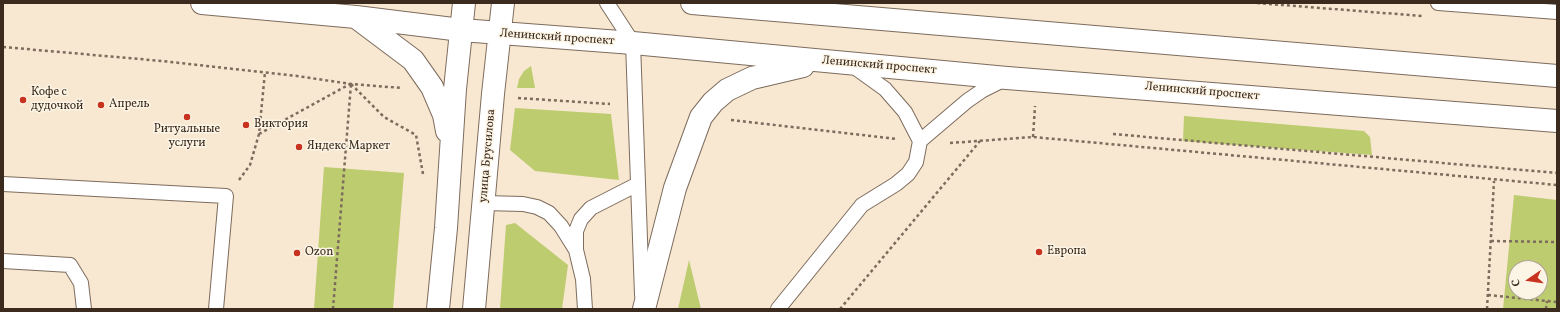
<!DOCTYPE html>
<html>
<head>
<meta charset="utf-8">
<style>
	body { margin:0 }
	#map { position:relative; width:1560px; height:312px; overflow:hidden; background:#f8e7d1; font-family:Vollkorn,serif }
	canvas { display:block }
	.frame { position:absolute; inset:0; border:4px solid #3b2a1e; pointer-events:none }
	.north { position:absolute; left:1508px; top:260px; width:40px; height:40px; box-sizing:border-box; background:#fcf5e5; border:1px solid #afa495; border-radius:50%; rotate:257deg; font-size:11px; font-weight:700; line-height:16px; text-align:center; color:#3b2a1e }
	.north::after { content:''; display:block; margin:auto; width:14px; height:18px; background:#c8321e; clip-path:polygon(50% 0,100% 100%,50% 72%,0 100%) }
</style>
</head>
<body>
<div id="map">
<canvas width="1560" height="312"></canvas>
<div class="frame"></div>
<div class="north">С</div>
</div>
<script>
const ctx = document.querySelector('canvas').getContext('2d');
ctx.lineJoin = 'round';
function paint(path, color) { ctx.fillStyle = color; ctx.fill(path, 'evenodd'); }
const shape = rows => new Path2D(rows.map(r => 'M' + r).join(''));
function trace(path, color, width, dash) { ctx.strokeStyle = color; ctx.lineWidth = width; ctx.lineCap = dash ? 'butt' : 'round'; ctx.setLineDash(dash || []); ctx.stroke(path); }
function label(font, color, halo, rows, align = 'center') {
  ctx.font = font + ' Vollkorn,serif'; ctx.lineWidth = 3; ctx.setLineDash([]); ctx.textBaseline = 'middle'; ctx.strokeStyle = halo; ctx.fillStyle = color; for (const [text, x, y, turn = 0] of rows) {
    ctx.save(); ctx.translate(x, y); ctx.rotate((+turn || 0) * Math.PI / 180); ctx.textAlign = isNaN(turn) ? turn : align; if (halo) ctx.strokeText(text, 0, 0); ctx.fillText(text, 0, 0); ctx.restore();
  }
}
paint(shape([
	[531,66,535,88,517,88,519,79,524,71],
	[515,108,611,114,619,180,535,171,510,150],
	[1184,116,1364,131,1370,137,1372,155,1183,141],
	[324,167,404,173,393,309,314,309],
	[1514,195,1557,200,1557,309,1503,309],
	[1516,268,1540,268,1540,292,1516,292],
	[515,223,568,265,562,309,500,309,506,225],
	[689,260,701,309,678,309]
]), '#bdcc6f');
const service = shape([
	[607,3,633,43,642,295],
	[1438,3,1557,12],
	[920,141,967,101,983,90,1005,79],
	[3,184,226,196,216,309],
	[484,203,523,204,537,207,549,213,561,226,576,250],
	[3,261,70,265,81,283,84,309],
	[585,309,583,279,576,250,576,231,581,219,591,208,638,184],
	[778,309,862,205,896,184,908,174,916,162,920,141,905,112,885,89,853,66]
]);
const primary = shape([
	[202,3,356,17,461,30,633,43,1007,78,1557,121],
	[692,3,1557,76],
	[357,18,413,60,432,87,444,115,447,131],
	[438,309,446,228,455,89,464,3],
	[474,309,493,94,503,3],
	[644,309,675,188,701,117,713,102,727,90,752,78,803,66]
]);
trace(service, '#7d6c5d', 16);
trace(primary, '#7d6c5d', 24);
trace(shape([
	[1257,3,1422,16],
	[3,47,162,61,297,76,351,84,402,88],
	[351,84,384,117,416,135,423,174],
	[518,98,610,104],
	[731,120,897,139],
	[259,134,350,84],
	[1113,134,1557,173],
	[1033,137,1035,106],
	[950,143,1033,137,1557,185],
	[239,180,250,165,259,134,265,72],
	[1491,241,1557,242],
	[1488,295,1557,302],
	[333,309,351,84],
	[840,309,980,141],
	[1487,309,1494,181],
	[1546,309,1547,301]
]), '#7d6c5d', 2.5, [3, 3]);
trace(service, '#fff', 14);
trace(primary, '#fff', 22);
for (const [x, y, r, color] of [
	[23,100,4,"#c8321e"],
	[101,105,4,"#c8321e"],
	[187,117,4,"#c8321e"],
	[246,125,4,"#c8321e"],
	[299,147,4,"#c8321e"],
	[1039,252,4,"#c8321e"],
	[297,253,4,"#c8321e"]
]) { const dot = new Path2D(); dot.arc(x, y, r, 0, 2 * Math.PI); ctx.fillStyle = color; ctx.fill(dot); trace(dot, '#fcf5e5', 1.5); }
label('12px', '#3b2a1e', '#fcf5e5', [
	["Ленинский проспект",557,38,4],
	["Ленинский проспект",879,66,5],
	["Ленинский проспект",1202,92,5],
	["улица Брусилова",488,156,-85]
]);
label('12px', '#3b2a1e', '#fcf5e5', [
	["Кофе с",31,93],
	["дудочкой",31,107],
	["Апрель",109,105],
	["Виктория",254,125],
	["Ритуальные",187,130,"center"],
	["услуги",187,144,"center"],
	["Яндекс Маркет",307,147],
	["Европа",1047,252],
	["Ozon",305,253]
], 'left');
</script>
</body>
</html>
